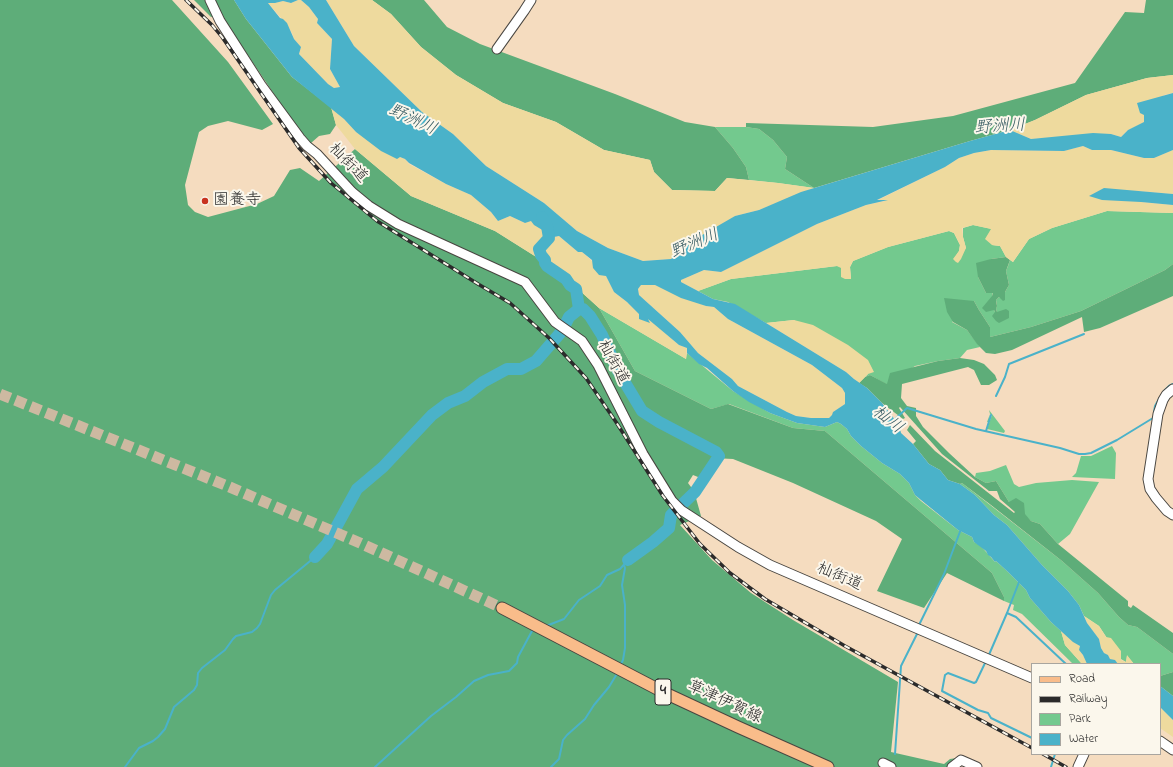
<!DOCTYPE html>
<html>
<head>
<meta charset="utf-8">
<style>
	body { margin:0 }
	#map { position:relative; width:1173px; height:767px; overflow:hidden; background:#f5dcbf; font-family:"Indie Flower",sans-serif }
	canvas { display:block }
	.legend { position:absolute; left:1031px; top:663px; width:130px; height:92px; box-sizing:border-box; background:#fbf7ec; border:1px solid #a8a59f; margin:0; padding:5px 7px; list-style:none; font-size:12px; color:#2b2b2b }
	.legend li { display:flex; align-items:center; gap:8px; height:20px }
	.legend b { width:20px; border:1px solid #a8a59f }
</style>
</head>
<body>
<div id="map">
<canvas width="1173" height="767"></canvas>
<ul class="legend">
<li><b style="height:5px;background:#f9bc8a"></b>Road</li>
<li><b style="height:5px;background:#2b2b2b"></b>Railway</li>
<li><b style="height:11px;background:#73c98e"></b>Park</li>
<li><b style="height:11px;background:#4ab2c9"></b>Water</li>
</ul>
</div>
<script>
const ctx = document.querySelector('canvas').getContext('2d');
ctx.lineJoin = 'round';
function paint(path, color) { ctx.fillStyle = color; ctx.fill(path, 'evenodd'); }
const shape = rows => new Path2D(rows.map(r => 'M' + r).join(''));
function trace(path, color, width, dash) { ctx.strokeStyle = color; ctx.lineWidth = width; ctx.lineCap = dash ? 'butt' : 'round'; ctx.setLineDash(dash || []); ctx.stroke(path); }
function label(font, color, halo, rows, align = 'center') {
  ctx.font = font + ' "Indie Flower","Klee One",sans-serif'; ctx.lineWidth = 4; ctx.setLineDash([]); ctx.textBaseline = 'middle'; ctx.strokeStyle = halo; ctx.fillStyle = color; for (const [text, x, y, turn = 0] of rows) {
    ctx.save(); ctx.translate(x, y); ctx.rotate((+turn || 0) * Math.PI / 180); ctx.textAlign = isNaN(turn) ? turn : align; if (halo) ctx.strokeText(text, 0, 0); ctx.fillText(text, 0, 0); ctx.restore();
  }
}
paint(shape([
	[715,127,746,127,759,129,773,140,787,157,785,169,814,188,778,183,749,180,746,167,733,148],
	[1107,211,1173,213,1173,264,1165,270,1081,311,1031,327,990,337,990,327,979,310,974,301,952,322,967,330,980,347,967,350,960,358,938,361,915,366,888,385,870,375,865,377,868,374,794,320,766,323,728,302,713,299,698,291,731,279,837,266,841,267,851,279,850,267,853,261,888,247,949,231,954,233,960,245,959,251,954,259,966,248,963,237,963,228,973,225,992,229,992,245,1000,246,1006,257,991,259,978,277,986,293,993,292,992,296,994,310,995,312,997,312,996,309,997,305,996,300,999,297,1005,300,1005,292,1009,285,1006,271,1008,266,1010,260,1013,262,1029,239,1052,228],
	[599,308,686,359,687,353,733,391,770,413,797,423,825,427,837,422,841,424,847,429,851,436,861,446,882,463,900,474,909,483,915,495,921,501,958,530,972,537,974,542,980,545,995,562,996,561,1008,572,1026,590,1030,598,1051,622,1061,631,1065,645,1082,664,1073,664,1022,614,1013,610,1014,605,1004,601,1004,597,992,573,825,431,793,428,729,404,711,409,635,371],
	[989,410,1005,431,1004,433,987,429,992,415,990,414,989,422,987,422,990,414],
	[1112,446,1116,453,1115,479,1072,477,1076,473,1081,456,1091,456],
	[1006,465,1014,484,1019,487,1036,483,1072,480,1099,482,1070,534,1058,544,1040,524,1031,521,1009,502,996,481,986,483,975,477,976,473,990,471],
	[962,483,1062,561,1098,593,1119,617,1128,625,1137,627,1173,654,1173,672,1160,676,1160,664,1134,664,1127,656,1126,662,1121,659,1099,626,1084,616,1079,605,1068,591,1042,565,1007,525,994,515,975,495,960,484]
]), '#73c98e');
paint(shape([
	[0,0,172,0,228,62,273,124,262,130,228,121,208,126,199,132,185,185,188,205,195,212,208,217,257,204,274,196,290,170,300,168,319,181,355,149,411,196,495,231,557,270,599,308,635,371,711,409,728,404,793,428,825,431,992,573,1004,597,1004,601,947,573,924,608,877,591,902,539,876,521,793,483,733,459,713,458,703,479,693,475,688,483,694,491,701,516,680,525,712,560,751,593,793,620,898,682,891,752,944,764,950,759,957,758,952,767,0,767],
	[194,0,234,0,246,19,292,77,331,107,336,125,330,134,319,136,311,143,294,124,221,15,211,17],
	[372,0,424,0,447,27,480,44,615,94,685,122,715,127,733,148,746,167,749,180,727,178,715,191,672,190,654,172,650,160,604,150,556,122,503,103,456,75,421,47,391,14],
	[1146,0,1173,0,1173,75,1147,78,1086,95,1035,120,1010,130,970,141,814,188,785,169,787,157,773,140,759,129,746,127,746,123,873,127,953,116,1075,83,1125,12,1144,13],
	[1006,257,1010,260,1006,271,1009,285,1005,292,1005,300,1003,301,999,297,996,300,997,306,996,309,997,312,1006,309,1009,311,1009,318,999,323,996,321,992,316,995,312,994,310,986,312,982,308,992,296,993,293,986,293,978,277,976,263,991,259],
	[1173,264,1173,296,1100,328,1084,332,1082,317,1012,350,995,354,986,353,977,344,967,330,953,322,947,312,944,298,974,301,979,310,990,327,990,337,1031,327,1081,311,1165,270],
	[960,358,974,360,984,364,995,375,997,380,989,385,981,385,974,370,968,367,902,384,901,398,907,406,916,408,916,416,923,427,949,453,975,477,986,483,996,481,1009,502,1016,498,1024,503,1025,514,1031,521,1040,524,1058,544,1128,601,1128,606,1131,608,1133,605,1173,633,1173,654,1137,627,1128,625,1119,617,1098,593,1062,561,991,505,962,483,960,484,948,480,940,470,929,464,913,444,916,441,907,430,910,425,935,451,1014,513,1015,512,1000,499,997,491,989,491,942,454,900,407,899,408,905,418,903,419,882,403,867,388,859,383,865,377,870,375,887,384,890,373,938,361],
	[1173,672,1173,696,1160,686,1160,676]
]), '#5ead79');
paint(shape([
	[298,0,301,0,309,7,318,19,317,23,332,39,330,69,340,87,334,88,328,84,299,54,301,47,294,39,292,33,288,26,268,3,275,3,283,1,291,3],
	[326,0,372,0,391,14,421,47,456,75,503,103,556,122,604,150,650,160,654,172,672,190,715,191,727,178,778,183,814,188,759,210,735,216,671,259,643,261,608,248,577,231,544,203,486,166,453,134,422,112,354,46],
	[1173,75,1173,93,1164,95,1144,115,1144,123,1128,130,1121,137,1111,134,1031,139,1010,130,1035,120,1086,95,1147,78],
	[331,107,344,119,356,132,400,157,405,159,409,164,446,184,471,195,491,212,498,221,510,216,525,223,531,220,554,237,559,236,578,252,582,252,592,261,606,276,614,292,627,302,649,322,647,317,679,345,687,348,686,359,599,308,557,270,495,231,411,196,355,149,336,125],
	[1083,146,1092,150,1111,150,1144,158,1154,158,1173,150,1173,194,1138,191,1141,202,1173,205,1173,213,1107,211,1052,228,1029,239,1013,262,1006,257,1000,246,992,245,985,239,991,229,973,225,962,228,963,237,966,248,961,259,958,263,956,262,953,259,959,251,960,245,954,233,949,231,888,247,853,261,850,267,851,279,845,279,841,277,841,268,837,266,731,279,698,291,681,282,681,280,704,270,721,272,817,224,866,205,885,201,876,201,945,167,959,158,974,153,991,150,1063,151],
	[641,285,655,285,706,306,714,307,728,319,812,365,842,388,845,393,845,404,833,412,833,415,829,418,811,418,796,416,787,412,738,386,732,379,698,353,680,332,639,295,638,289],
	[794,320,813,325,848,345,868,360,874,372,868,374,859,383,846,372,766,323],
	[1084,616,1099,626,1106,637,1111,638,1121,651,1121,660,1126,662,1127,655,1134,664,1118,664,1115,661,1110,659,1108,655,1104,653,1101,648,1099,639,1087,623],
	[1061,631,1081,646,1079,650,1083,655,1087,664,1082,664,1065,645],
	[1160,707,1173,720,1173,737,1160,728]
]), '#eeda9e');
paint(shape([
	[234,0,298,0,291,3,283,1,275,3,268,3,280,18,283,19,287,23,294,39,301,47,299,54,328,84,334,88,340,87,330,69,332,39,317,23,318,19,309,7,301,0,326,0,354,46,422,112,453,134,486,166,544,203,577,231,608,248,643,261,671,259,697,238,735,216,759,210,801,192,970,141,1010,130,1031,139,1093,133,1111,134,1121,137,1128,130,1144,122,1144,115,1140,113,1137,103,1173,93,1173,150,1154,158,1144,158,1111,150,1092,150,1083,146,1064,151,991,150,974,153,959,158,945,167,877,200,888,200,866,205,817,224,721,272,704,270,681,280,681,282,713,299,735,304,846,372,854,379,867,388,882,403,899,425,901,433,913,444,929,464,940,470,948,480,960,484,975,495,994,515,1007,525,1042,565,1068,591,1079,605,1087,623,1099,639,1101,648,1104,653,1108,655,1110,659,1115,660,1118,664,1087,664,1083,655,1079,650,1080,646,1073,642,1051,622,1030,598,1026,590,1008,572,996,561,995,562,991,557,988,555,986,551,974,542,972,537,958,530,921,500,915,495,909,483,900,474,882,463,861,446,851,436,847,429,841,424,837,422,825,427,797,423,770,413,749,402,733,391,707,368,699,364,687,353,687,348,679,345,648,319,650,323,639,319,639,314,627,302,614,292,606,276,599,275,593,268,592,260,582,252,578,252,559,236,554,237,534,225,531,221,525,223,510,216,498,221,491,212,471,195,446,184,409,163,405,159,400,157,397,159,381,151,356,132,344,119,292,77,246,19],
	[641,285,655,285,681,298,706,306,714,307,728,319,812,365,842,388,845,393,845,404,833,412,832,415,829,418,811,418,796,416,787,412,738,386,732,379,698,353,680,332,639,295,638,289],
	[1104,188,1173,194,1173,205,1141,202,1102,200,1089,196],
	[1160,686,1173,696,1173,720,1160,707]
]), '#4ab2c9');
trace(shape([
	[1163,392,1169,386,1173,384],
	[996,396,1005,377,1009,364,1084,334],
	[1154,412,1155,406,1160,397],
	[893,421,907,408,976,429,1060,448,1079,454,1085,454,1091,453,1117,440,1153,418],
	[986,431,991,415],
	[1007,613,1016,617,1066,664],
	[919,625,944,574,961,529],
	[546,626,564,619,579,600,600,586,607,575,620,569,628,560],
	[988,657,1007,613,1019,582],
	[986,661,976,682,974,683,948,673,945,675,942,691,978,710,988,713,991,718,1032,738],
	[620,666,623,660,625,648,625,605,622,585,625,568,624,565],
	[895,754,901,666,918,632],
	[125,767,139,748,153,741,158,737,165,729,174,707,194,690,197,685,198,673,202,668,225,650,233,639,236,636,252,632,257,628,260,624,271,595,275,590,315,557],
	[375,767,431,716,456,697,474,681,488,675,509,671,517,663,518,657,532,631,536,630],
	[551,767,559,759,563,740,567,735,585,719,594,705,609,687,618,672],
	[1051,767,1055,754]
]), '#4ab2c9', 2);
trace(shape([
	[579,308,583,309,590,316,602,335,618,371,642,411,659,422,716,452,719,456,695,492,671,515,669,528,653,542,628,560],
	[315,557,327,544,357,489,383,467,432,415,448,403,465,396,483,382,507,369,521,369,536,361,562,331,569,317,579,309,576,289,570,285,566,279,547,266,545,263,545,260,541,255,539,249,549,238,547,226,542,217]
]), '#4ab2c9', 12);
trace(shape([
	[0,394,225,485,360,543,502,608]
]), '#cdb9a1', 11, [11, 5.5]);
const minor = shape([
	[210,0,220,21,261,85,300,138,307,146,317,154,352,192,369,206,398,224,525,282,555,322,582,341,598,365,643,454,672,501,681,510,738,547,770,565,1032,678],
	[497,49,524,11,531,0],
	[1173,389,1166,395,1163,400,1158,414,1148,479,1150,489,1156,498,1167,511,1173,515],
	[1160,741,1173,750],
	[883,763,891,767],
	[952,767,961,760,977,767],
	[1078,767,1084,754]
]);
const major = shape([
	[502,608,665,693,738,727,828,767]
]);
trace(minor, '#494641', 11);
trace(major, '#494641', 13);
trace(minor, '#fff', 9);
trace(major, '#f9bc8a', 11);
const rail = shape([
	[186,0,212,25,222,37,299,148,331,183,377,221,478,284,510,303,549,338,586,378,616,422,663,496,700,544,730,573,765,599,845,646,1032,748],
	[1043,754,1066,767]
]);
trace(rail, '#2b2b2b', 3.5);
trace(rail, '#fbf7ec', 2, [6]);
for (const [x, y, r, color] of [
	[205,201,4,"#c8321e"]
]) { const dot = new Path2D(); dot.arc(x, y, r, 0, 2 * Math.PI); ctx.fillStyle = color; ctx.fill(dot); trace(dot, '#fbf7ec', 1.5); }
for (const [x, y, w] of [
	[663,692,16]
]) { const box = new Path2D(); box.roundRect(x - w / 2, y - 13, w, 26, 3); ctx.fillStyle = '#fbf7ec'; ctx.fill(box); trace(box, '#2b2b2b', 1); }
label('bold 15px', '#2b2b2b', null, [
	["4",663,692]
]);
label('16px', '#2b2b2b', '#fbf7ec', [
	["杣街道",347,164,46],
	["杣街道",612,363,61],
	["杣街道",839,578,23],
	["草津伊賀線",724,703,25]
]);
label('16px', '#2b2b2b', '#fbf7ec', [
	["園養寺",213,201]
], 'left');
label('italic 17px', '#365a62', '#fbf7ec', [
	["野洲川",412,121,25],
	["野洲川",1000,128,-3],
	["野洲川",695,245,-23],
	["杣川",887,421,38]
]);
</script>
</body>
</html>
